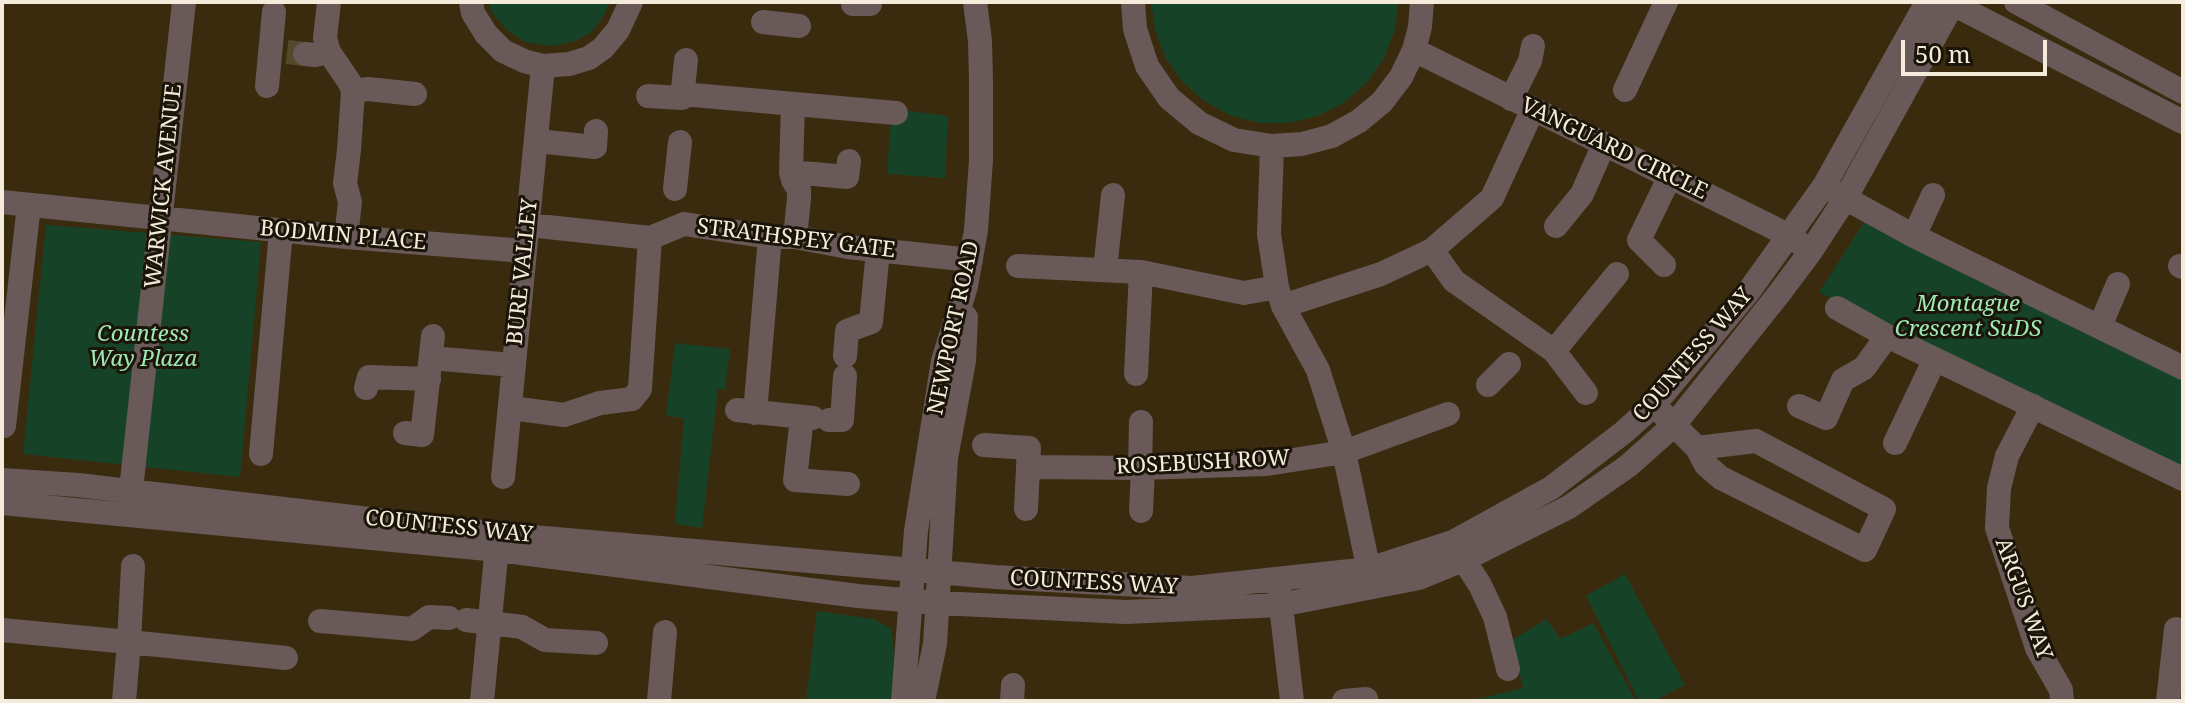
<!DOCTYPE html>
<html>
<head>
<meta charset="utf-8">
<style>
	body { margin:0 }
	#map { position:relative; width:2185px; height:703px; overflow:hidden; background:#3a2b0e; font-family:"Noto Serif",serif }
	canvas { display:block }
	.frame { position:absolute; inset:0; border:4px solid #f4ebdb; pointer-events:none }
	.scale { position:absolute; left:1901px; top:40px; width:146px; height:36px; box-sizing:border-box; border:4px solid #f4ebdb; border-top:0; padding-left:10px; font-size:24px; line-height:28px; white-space:nowrap; color:#f4ebdb; -webkit-text-stroke:6px #1b1509; paint-order:stroke }
</style>
</head>
<body>
<div id="map">
<canvas width="2185" height="703"></canvas>
<div class="frame"></div>
<div class="scale">50 m</div>
</div>
<script>
const ctx = document.querySelector('canvas').getContext('2d');
ctx.lineJoin = 'round';
function paint(path, color) { ctx.fillStyle = color; ctx.fill(path, 'evenodd'); }
const shape = rows => new Path2D(rows.map(r => 'M' + r).join(''));
function trace(path, color, width, dash) { ctx.strokeStyle = color; ctx.lineWidth = width; ctx.lineCap = dash ? 'butt' : 'round'; ctx.setLineDash(dash || []); ctx.stroke(path); }
function label(font, color, halo, rows, align = 'center') {
  ctx.font = font + ' "Noto Serif",serif'; ctx.lineWidth = 6; ctx.setLineDash([]); ctx.textBaseline = 'middle'; ctx.strokeStyle = halo; ctx.fillStyle = color; for (const [text, x, y, turn = 0] of rows) {
    ctx.save(); ctx.translate(x, y); ctx.rotate((+turn || 0) * Math.PI / 180); ctx.textAlign = isNaN(turn) ? turn : align; if (halo) ctx.strokeText(text, 0, 0); ctx.fillText(text, 0, 0); ctx.restore();
  }
}
paint(shape([
	[488,2,610,2,604,15,592,32,573,42,550,46,525,42,506,29,491,11],
	[1151,2,1398,2,1395,30,1384,58,1367,82,1345,102,1318,116,1289,123,1259,123,1230,115,1204,101,1182,81,1165,57,1155,29],
	[902,110,948,116,945,178,887,174,891,118],
	[1865,221,2183,376,2183,469,1819,292],
	[46,225,261,242,240,477,23,454],
	[675,343,730,349,725,389,718,389,702,528,675,524,684,418,666,416],
	[1625,574,1685,685,1654,701,1639,701,1586,596],
	[817,611,873,619,891,628,895,657,891,701,806,701],
	[1547,619,1560,639,1593,623,1636,701,1469,701,1523,688,1512,640]
]), '#164327');
trace(shape([
	[287,52,305,54]
]), '#56482d', 24, [24, 12]);
trace(shape([
	[329,2,325,38,329,52,350,83,353,91,349,150,345,183,350,202,346,237],
	[471,2,473,13,486,34,503,51,524,61,543,66,569,64,589,58,603,48,618,30,631,2],
	[1133,2,1135,29,1147,66,1169,98,1199,123,1234,140,1272,146,1302,144,1332,136,1359,121,1382,102,1401,77,1414,50,1420,27,1422,2],
	[1949,2,2183,122],
	[2016,2,2183,92],
	[853,4,870,4,870,2],
	[763,22,799,26],
	[1414,50,1776,229,1801,244],
	[305,54,315,55,329,52],
	[267,86,274,12],
	[1625,90,1666,2],
	[353,91,368,89,415,94],
	[682,94,896,113],
	[648,96,682,98,686,60],
	[1511,99,1530,61,1533,46],
	[793,104,791,172,793,180,799,190,799,199,795,237],
	[537,141,595,147,596,131],
	[1272,146,1269,234,1277,287,1283,306,1318,370,1344,452,1372,585],
	[791,172,847,177,849,161],
	[675,189,680,142],
	[1832,191,1914,236,2183,368],
	[2,202,346,237,525,251],
	[529,225,650,238,684,224,770,237,795,237,848,247,971,260],
	[1556,226,1582,194,1604,144],
	[1914,236,1933,195],
	[1432,250,1454,281,1554,351,1586,393],
	[1664,265,1639,240,1670,176],
	[1018,266,1141,272,1244,293,1277,287],
	[2180,266,2183,267],
	[1105,270,1113,195],
	[1283,306,1381,274,1432,250,1492,198,1533,109],
	[1837,308,1887,336,2183,479],
	[2100,326,2118,284],
	[1554,351,1617,274],
	[845,356,847,331,871,322,878,251],
	[431,358,513,365],
	[1136,374,1141,272],
	[1488,385,1509,364],
	[366,388,369,377,429,379],
	[1799,406,1826,418,1843,380,1864,368,1887,336],
	[2033,406,2007,456,1999,488,1997,528,2037,648,2061,690,2062,701],
	[511,408,564,415,600,403,632,399,640,389,650,238],
	[737,410,813,418],
	[755,413,770,237],
	[1663,414,1697,448,1706,465,1721,478,1865,550,1884,509,1756,441,1697,448],
	[802,417,795,480,848,484],
	[829,420,842,420,845,376],
	[4,426,29,205],
	[405,433,422,435,433,336],
	[1895,443,1935,359],
	[984,445,1029,448,1026,509],
	[261,454,281,231],
	[1028,467,1140,468,1267,464,1344,452,1448,414],
	[1140,468,1141,422],
	[503,477,543,66],
	[2,480,78,485,498,534,995,577,1192,588,1369,569,1453,542,1551,488,1624,432,1654,405,1749,291,1824,186,1927,2],
	[2,503,498,550,858,596,938,603,1126,612,1280,605,1419,578,1463,560,1569,507,1628,466,1674,425,1778,295,1811,251,1845,199,1954,2],
	[129,508,184,2],
	[1141,511,1143,468],
	[1456,548,1480,585,1495,617,1508,669],
	[133,566,129,642,286,658],
	[1279,588,1292,701],
	[466,620,522,627,545,640,596,643],
	[320,621,412,629,429,617,449,618],
	[2,630,129,642,124,701],
	[482,701,498,536],
	[659,701,665,632],
	[903,701,916,531,943,361,966,286,976,230,981,160,981,80,980,41,975,2],
	[923,701,935,644,946,458,964,361,966,317],
	[1012,701,1013,685],
	[1344,701,1366,699],
	[2168,701,2176,629]
]), '#6a5959', 24);
label('22px', '#f4ebdb', '#1b1509', [
	["VANGUARD CIRCLE",1614,149,26],
	["WARWICK AVENUE",164,186,-84],
	["BODMIN PLACE",343,236,5],
	["STRATHSPEY GATE",796,239,7],
	["BURE VALLEY",523,272,-84],
	["NEWPORT ROAD",954,328,-78],
	["COUNTESS WAY",1693,355,-49],
	["ROSEBUSH ROW",1203,463,-3],
	["COUNTESS WAY",449,527,6],
	["COUNTESS WAY",1094,583,3],
	["ARGUS WAY",2023,599,70]
]);
label('italic 22px', '#9ee9b5', '#1b1509', [
	["Montague",1968,305],
	["Crescent SuDS",1968,330],
	["Countess",143,335],
	["Way Plaza",143,360]
]);
</script>
</body>
</html>
